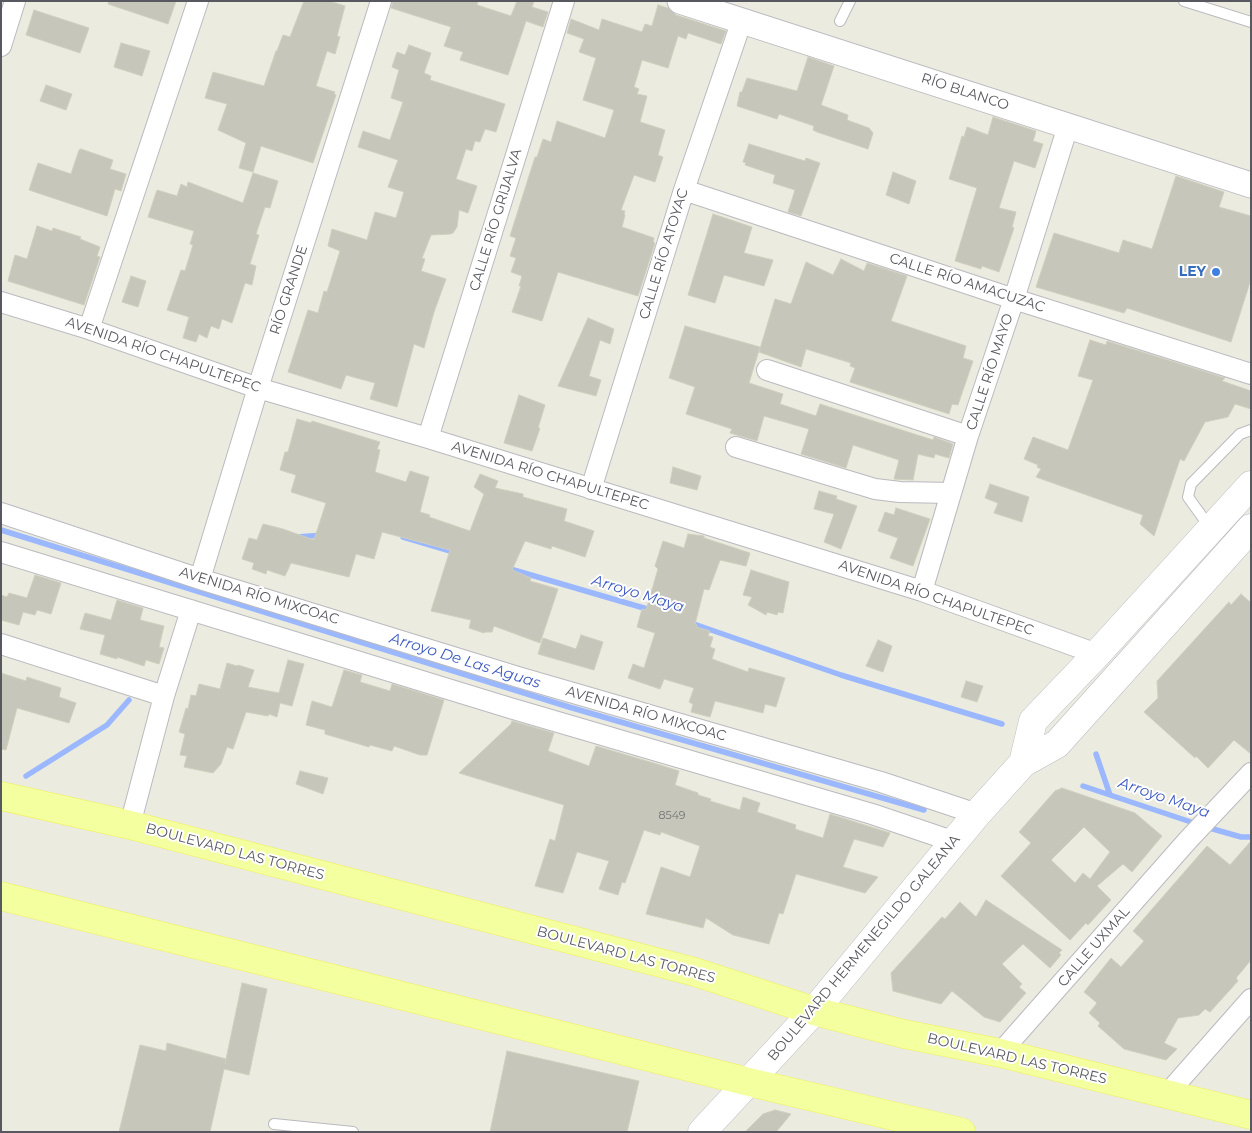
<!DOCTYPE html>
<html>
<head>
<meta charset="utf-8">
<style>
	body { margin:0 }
	#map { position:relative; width:1252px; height:1133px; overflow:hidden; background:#ebebdf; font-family:Montserrat,sans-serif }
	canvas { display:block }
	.frame { position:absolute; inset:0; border:2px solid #585960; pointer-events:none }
</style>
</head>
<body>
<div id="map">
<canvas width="1252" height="1133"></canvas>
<div class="frame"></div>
</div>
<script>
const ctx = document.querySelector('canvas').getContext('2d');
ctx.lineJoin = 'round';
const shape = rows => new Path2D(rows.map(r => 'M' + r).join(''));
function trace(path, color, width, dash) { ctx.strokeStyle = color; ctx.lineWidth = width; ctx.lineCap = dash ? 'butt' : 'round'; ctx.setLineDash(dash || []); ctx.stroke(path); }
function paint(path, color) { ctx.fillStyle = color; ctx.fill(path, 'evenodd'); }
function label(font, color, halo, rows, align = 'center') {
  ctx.font = font + ' Montserrat,sans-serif'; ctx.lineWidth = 4; ctx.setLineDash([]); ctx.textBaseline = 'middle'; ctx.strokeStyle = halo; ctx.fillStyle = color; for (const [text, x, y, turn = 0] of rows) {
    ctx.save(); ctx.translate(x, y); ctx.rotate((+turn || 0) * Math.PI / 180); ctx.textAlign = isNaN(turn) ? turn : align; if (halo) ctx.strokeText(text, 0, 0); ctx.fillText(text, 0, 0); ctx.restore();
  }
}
trace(shape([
	[1,530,569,707,924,810],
	[297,537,323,535],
	[403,537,457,553],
	[507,568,654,611],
	[691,623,841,675,1002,724],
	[1096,754,1110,795,1197,824],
	[26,776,107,725,129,700],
	[1083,786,1110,795],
	[1206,827,1241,837,1251,837]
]), '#9bb8ff', 5.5);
const building = shape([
	[109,1,176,1,168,24,108,4,109,1],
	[304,1,329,1,345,6,337,36,340,37,335,54,327,51,316,86,335,92,334,94,336,95,313,163,261,146,253,172,239,168,246,143,218,130,227,104,205,98,213,72,264,86,276,51,277,51,283,35,290,37,304,1],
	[393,1,478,1,477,5,511,16,517,1,534,1,532,7,548,12,543,27,526,21,508,75,460,60,463,52,444,46,451,27,391,8,393,1],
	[658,5,668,8,676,15,726,31,721,44,688,33,686,39,678,36,668,68,642,60,634,87,639,89,637,94,647,96,640,122,665,130,658,155,663,157,655,182,634,175,621,210,625,211,624,214,625,215,622,227,654,238,653,242,655,243,638,296,558,272,542,321,512,312,521,286,519,286,522,276,511,272,516,258,510,256,516,238,510,236,535,157,537,157,543,139,551,142,557,121,605,138,614,110,583,100,596,58,579,52,584,39,567,33,571,19,599,30,602,19,642,32,645,24,652,26,658,5],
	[34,10,89,28,80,53,26,35,34,10],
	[121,43,150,51,142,76,114,67,121,43],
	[409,45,431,53,424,73,431,76,430,80,505,104,496,132,485,129,480,142,475,141,472,151,466,149,456,179,477,186,468,213,459,210,457,227,453,233,450,234,431,235,422,258,425,259,421,271,446,279,434,312,424,348,414,344,397,407,370,399,375,383,346,375,341,389,288,372,308,310,318,313,324,291,327,292,340,251,328,246,332,229,367,240,375,212,396,218,404,192,388,187,398,160,358,147,363,131,390,140,403,102,391,98,399,70,392,67,397,52,405,55,409,45],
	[808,57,834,66,821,105,848,115,847,120,869,128,873,133,868,149,817,132,813,130,814,126,779,114,777,119,737,106,740,92,742,92,747,78,797,91,808,57],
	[46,85,72,94,66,110,40,101,46,85],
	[993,117,1036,131,1033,141,1043,144,1035,168,1014,161,999,208,1016,212,1012,227,1014,228,999,272,982,266,981,269,955,261,977,188,949,179,962,136,964,137,967,127,988,135,993,117],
	[749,144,805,161,806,158,820,163,801,216,788,212,795,190,773,183,775,175,745,165,746,163,743,162,749,144],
	[81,149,113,160,110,169,126,174,121,191,115,189,107,216,29,190,38,163,71,174,79,150,81,149],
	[893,172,916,181,909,204,886,195,893,172],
	[253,173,278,181,270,208,265,207,256,234,259,235,250,264,256,266,252,285,245,283,232,323,222,319,219,329,211,326,207,338,199,334,196,342,183,338,189,317,167,310,181,270,185,271,193,245,190,244,194,231,148,217,157,190,177,196,181,184,187,187,188,182,243,203,253,173],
	[1176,176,1224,192,1219,207,1251,216,1251,279,1231,342,1127,308,1124,313,1036,287,1054,233,1119,253,1123,240,1152,249,1176,176],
	[713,214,752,227,744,253,773,260,764,286,724,275,715,303,688,295,713,214],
	[37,226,52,231,53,228,81,237,80,239,100,247,97,256,100,257,84,305,8,281,15,255,27,259,37,226],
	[841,259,864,271,867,263,907,276,891,321,966,346,963,358,973,361,958,405,952,404,949,414,850,382,855,368,850,366,851,363,806,349,801,367,759,352,775,299,791,304,806,262,833,275,841,259],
	[131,276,146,281,138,307,122,302,131,276],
	[588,318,614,329,610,344,600,340,589,376,601,380,596,396,558,386,588,318],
	[685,326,760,347,749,383,783,394,780,404,816,416,820,404,933,440,934,437,953,444,949,458,935,454,934,458,918,454,913,480,894,479,899,460,853,445,846,468,801,454,809,429,764,416,757,441,730,433,732,429,686,414,695,387,669,378,685,326],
	[1090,340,1106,345,1107,341,1225,378,1222,381,1251,391,1251,409,1235,404,1228,417,1205,422,1184,461,1180,459,1154,536,1140,524,1143,515,1036,477,1041,469,1037,467,1038,465,1024,459,1033,437,1068,450,1093,380,1078,376,1090,340],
	[519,395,545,405,538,428,540,428,532,451,504,443,519,395],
	[297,419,311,423,312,421,380,442,377,449,380,450,375,472,406,482,410,471,429,477,420,512,430,515,429,517,470,531,484,494,474,487,480,474,498,481,495,488,523,494,523,497,567,509,564,521,594,531,585,557,552,546,551,549,525,541,512,570,531,578,530,581,558,589,540,643,494,626,492,632,485,632,484,633,469,628,471,620,431,611,450,550,382,532,374,559,356,554,349,577,291,563,285,576,267,570,266,574,252,569,254,563,242,559,249,538,257,540,263,524,283,529,314,540,326,503,291,492,296,475,280,470,285,452,288,452,297,419],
	[673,467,701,476,697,490,670,483,673,467],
	[990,484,1029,497,1022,522,994,513,998,503,985,498,990,484],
	[819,491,837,496,836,499,857,506,841,549,824,542,834,514,814,509,819,491],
	[896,508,930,519,913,566,890,558,898,538,878,531,885,512,894,515,896,508],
	[688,534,704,536,704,538,750,553,746,566,720,560,709,590,704,589,695,624,697,625,696,627,710,631,708,636,713,637,710,647,715,649,712,659,748,672,749,668,785,678,776,707,765,704,763,713,715,701,710,717,691,712,693,704,689,702,694,688,664,679,660,689,628,678,633,664,644,668,655,633,637,627,642,609,646,610,658,569,655,566,663,541,684,548,688,534],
	[751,570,789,582,783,613,778,612,777,615,767,612,766,615,748,605,752,597,743,595,751,570],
	[35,575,61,583,51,614,37,610,35,615,23,612,19,625,1,620,1,595,7,597,9,593,27,598,35,575],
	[1241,594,1251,603,1251,754,1234,740,1208,768,1196,756,1195,758,1144,712,1158,698,1157,681,1229,602,1231,605,1241,594],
	[117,600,143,608,140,620,164,626,159,647,164,648,159,664,146,660,144,666,117,657,117,659,100,654,105,635,80,629,85,613,111,620,117,600],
	[581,635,603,642,594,670,538,654,543,638,576,649,581,635],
	[878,640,892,646,883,672,866,666,878,640],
	[288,660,304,664,292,706,280,703,277,717,269,714,268,716,246,712,233,749,227,747,221,764,213,773,184,767,187,756,180,755,185,734,179,732,186,708,188,709,191,695,196,696,199,684,220,689,227,663,237,666,238,665,254,670,248,687,279,693,288,660],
	[344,670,362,675,360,682,390,691,392,684,444,700,427,755,420,755,394,746,392,751,370,745,369,747,325,734,325,730,306,725,312,701,332,707,344,670],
	[1,673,26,681,27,677,61,688,59,697,76,703,69,723,17,708,6,750,1,749,1,673],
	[966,681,983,686,977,702,961,697,966,681],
	[512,721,554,733,548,751,589,766,596,746,657,764,679,771,675,785,698,793,698,795,711,799,710,801,740,810,743,797,760,803,757,812,796,825,795,829,823,838,830,814,890,833,883,847,854,839,843,867,878,877,865,893,796,874,783,914,779,913,769,944,733,935,706,918,703,928,646,914,661,867,690,877,700,846,661,832,660,835,644,830,625,883,622,882,618,895,599,889,609,861,577,852,563,893,535,886,550,839,555,841,564,805,459,773,511,724,512,721],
	[300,771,328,778,323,794,296,784,300,771],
	[1062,788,1135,813,1162,836,1132,872,1123,864,1097,886,1111,900,1088,925,1086,923,1070,940,1001,876,1031,843,1019,832,1055,791,1062,788],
	[1084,827,1110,852,1090,879,1083,873,1075,883,1051,860,1084,827],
	[1251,841,1251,960,1236,978,1238,981,1210,1012,1205,1009,1199,1015,1178,1018,1164,1043,1177,1049,1166,1060,1124,1049,1098,1026,1100,1023,1089,1013,1097,1003,1084,992,1111,958,1121,967,1144,941,1133,931,1207,846,1230,865,1251,841],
	[986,900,1062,950,1059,953,1061,955,1050,968,1023,944,1002,964,1022,984,1019,987,1026,993,1000,1022,984,1017,952,991,941,1004,893,991,891,973,942,917,945,919,960,902,976,917,986,900],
	[242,983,267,989,249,1075,224,1069,210,1132,119,1132,140,1045,166,1051,167,1043,226,1059,225,1064,242,983],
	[507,1051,639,1081,627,1132,490,1132,507,1051],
	[775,1110,791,1114,776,1132,745,1132,763,1114,775,1110]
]);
paint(building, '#c6c6bb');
trace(building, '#d0cfbd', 1);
const service = shape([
	[1184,1,1251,22],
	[840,21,850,1],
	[1211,529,1188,497,1191,484,1240,434,1251,430],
	[274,1124,353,1132]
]);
const minor = shape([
	[1,46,15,1],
	[684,190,1014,299,1251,374],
	[1,302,89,329,258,388,428,438,922,591,1097,654],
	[89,329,198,1],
	[767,370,968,436],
	[428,438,564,1],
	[736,447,875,489,900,492,951,493],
	[591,489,684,190,742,20],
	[1,513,200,579,518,677,881,782,977,814],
	[1,552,510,708,872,814,955,842],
	[200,579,258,388,381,1],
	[922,591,968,436,1014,299,1068,126],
	[1,644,164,696],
	[130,825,164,696,191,610],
	[1000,1053,1188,840,1251,773],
	[1168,1093,1251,999]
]);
const tertiary = shape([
	[680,1,1251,185]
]);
const secondary = shape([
	[1023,763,1033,721,1097,654,1251,485],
	[702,1132,814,1011,977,814,1023,763,1057,744,1251,528]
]);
const primary = shape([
	[1,796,130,825,695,972,814,1011,904,1034,1000,1053,1251,1115],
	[1,896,749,1082,961,1132]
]);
trace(service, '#babac1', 12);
trace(minor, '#babac1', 22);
trace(tertiary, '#babac1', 27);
trace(secondary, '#bcbdc5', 29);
trace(primary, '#f1f152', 29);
trace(service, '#fff', 10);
trace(minor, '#fff', 20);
trace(tertiary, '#fff', 25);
trace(secondary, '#fff', 28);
trace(primary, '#f4ffa0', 28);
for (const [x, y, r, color] of [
	[1216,272,5,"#3f7fe0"]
]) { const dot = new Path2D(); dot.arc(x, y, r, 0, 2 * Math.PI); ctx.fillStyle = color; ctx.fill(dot); trace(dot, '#fff', 2); }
label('11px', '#747477', null, [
	["8549",672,816]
]);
label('14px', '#585960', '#fff', [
	["RÍO BLANCO",965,92,18],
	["CALLE RÍO GRIJALVA",496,220,-73],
	["CALLE RÍO ATOYAC",664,254,-73],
	["CALLE RÍO AMACUZAC",967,283,18],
	["RÍO GRANDE",289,290,-72],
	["AVENIDA RÍO CHAPULTEPEC",163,355,19],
	["CALLE RÍO MAYO",990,372,-72],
	["AVENIDA RÍO CHAPULTEPEC",550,476,17],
	["AVENIDA RÍO MIXCOAC",259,596,17],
	["AVENIDA RÍO CHAPULTEPEC",936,598,19],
	["AVENIDA RÍO MIXCOAC",646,714,16],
	["BOULEVARD LAS TORRES",235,852,15],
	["CALLE UXMAL",1094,947,-49],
	["BOULEVARD HERMENEGILDO GALEANA",864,948,-50],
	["BOULEVARD LAS TORRES",626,955,15],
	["BOULEVARD LAS TORRES",1017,1059,13]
]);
label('bold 14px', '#366cbe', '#fff', [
	["LEY",1206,272]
], 'right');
label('italic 15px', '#3e5ac2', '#fff', [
	["Arroyo Maya",638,594,17],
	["Arroyo De Las Aguas",465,661,17],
	["Arroyo Maya",1164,798,19]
]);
</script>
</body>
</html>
